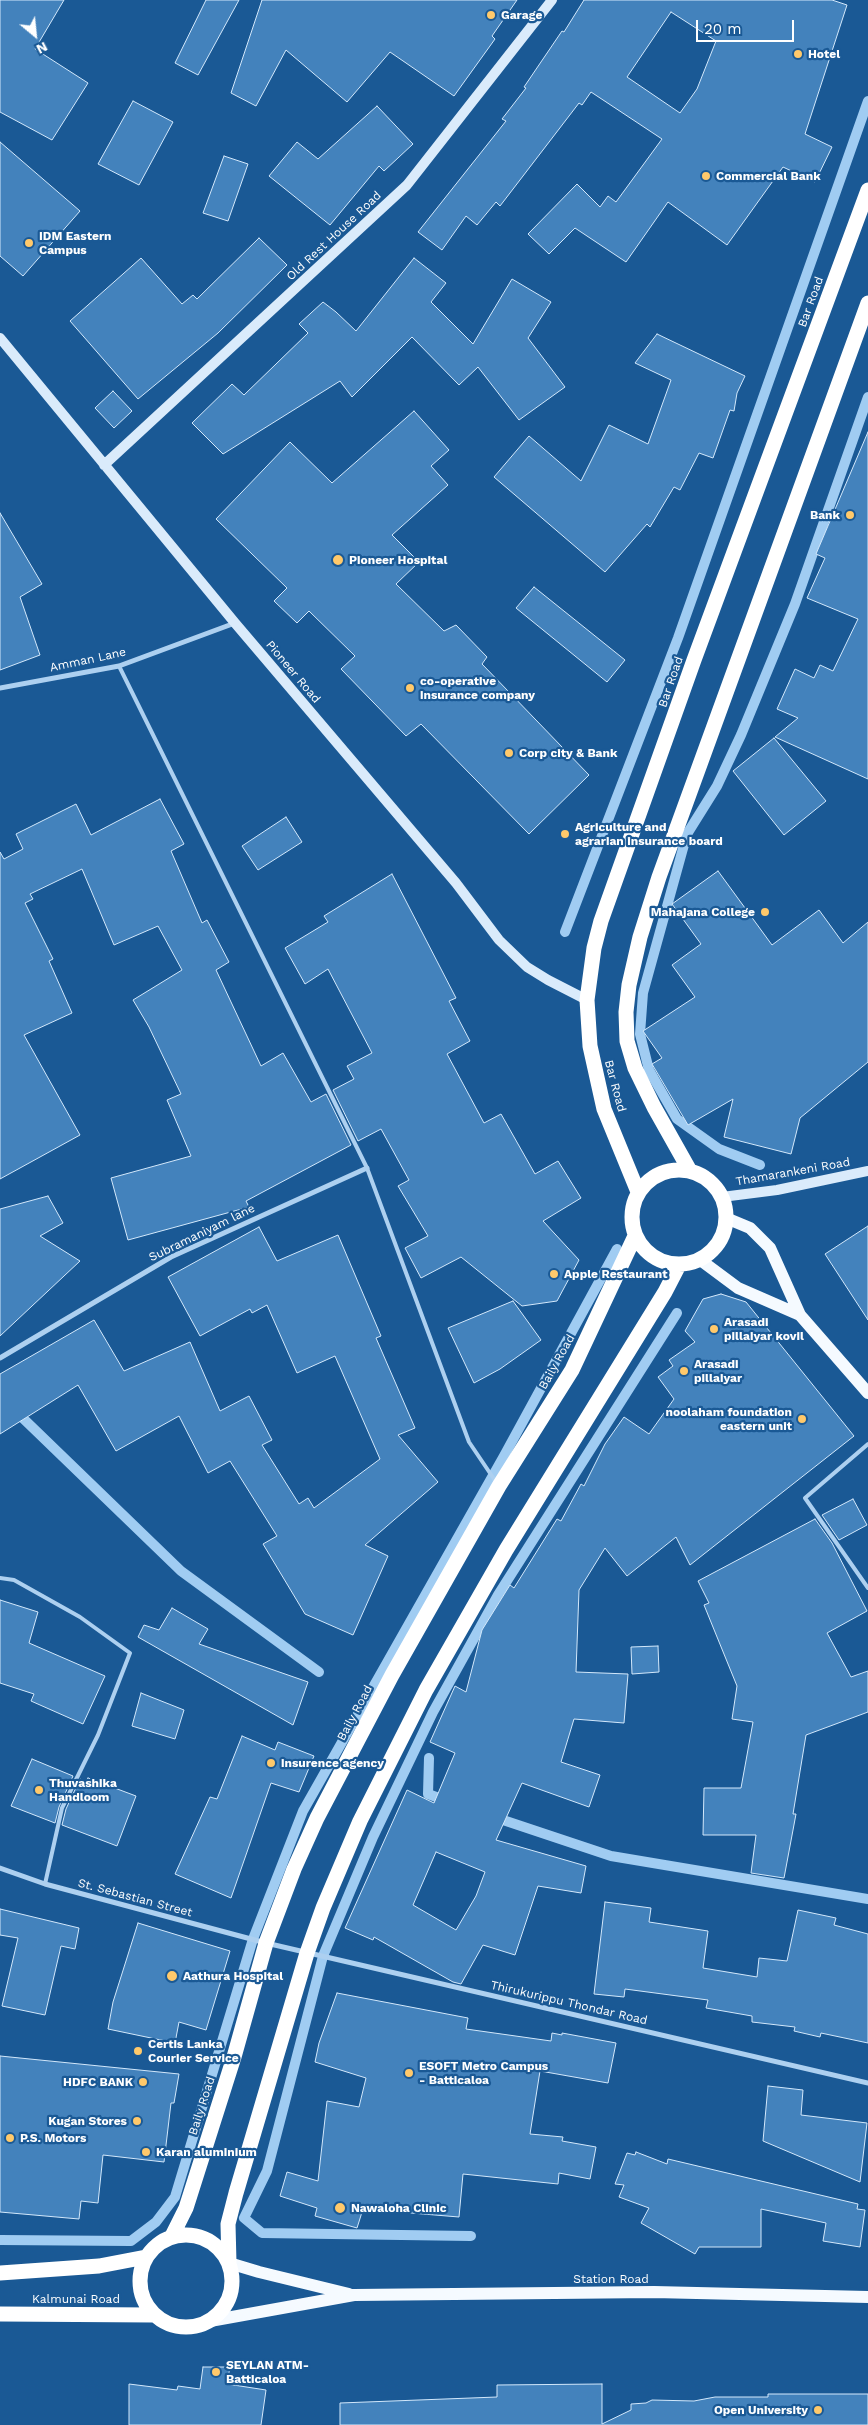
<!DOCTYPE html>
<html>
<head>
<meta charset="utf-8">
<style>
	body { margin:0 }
	#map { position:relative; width:868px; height:2425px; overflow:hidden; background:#1a5995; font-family:"Work Sans",sans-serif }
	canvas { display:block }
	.north { position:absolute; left:10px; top:10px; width:50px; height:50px; -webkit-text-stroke:4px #1a5995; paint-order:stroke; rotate:152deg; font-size:14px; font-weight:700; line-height:20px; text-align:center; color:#fff }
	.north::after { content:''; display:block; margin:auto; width:18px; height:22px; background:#fff; clip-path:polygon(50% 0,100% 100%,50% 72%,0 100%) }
	.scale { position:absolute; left:696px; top:20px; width:98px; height:22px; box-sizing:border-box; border:2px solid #fff; border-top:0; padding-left:6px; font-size:15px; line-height:18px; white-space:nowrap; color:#fff; -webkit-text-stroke:4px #1a5995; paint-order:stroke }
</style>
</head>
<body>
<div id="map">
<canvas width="868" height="2425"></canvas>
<div class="north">N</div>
<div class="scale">20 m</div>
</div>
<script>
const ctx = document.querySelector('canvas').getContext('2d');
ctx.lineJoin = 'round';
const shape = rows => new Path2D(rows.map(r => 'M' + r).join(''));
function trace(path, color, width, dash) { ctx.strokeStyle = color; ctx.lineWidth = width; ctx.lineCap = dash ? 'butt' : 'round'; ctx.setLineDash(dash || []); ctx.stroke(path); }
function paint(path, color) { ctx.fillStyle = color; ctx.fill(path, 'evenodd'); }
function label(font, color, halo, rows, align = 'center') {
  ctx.font = font + ' "Work Sans",sans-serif'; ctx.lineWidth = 4.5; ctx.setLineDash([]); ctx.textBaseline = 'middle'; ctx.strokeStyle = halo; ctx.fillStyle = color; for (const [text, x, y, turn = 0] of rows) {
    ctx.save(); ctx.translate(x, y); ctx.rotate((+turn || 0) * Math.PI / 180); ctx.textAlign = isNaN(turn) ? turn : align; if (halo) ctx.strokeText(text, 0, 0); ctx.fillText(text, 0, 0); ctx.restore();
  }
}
trace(shape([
	[565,932,678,638,868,101],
	[760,1165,719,1149,677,1119,649,1070,640,1034,643,993,687,834,717,786,741,735,795,604,868,397],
	[0,1396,181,1571,319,1672],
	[429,1758,428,1794,450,1802],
	[494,1817,611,1856,868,1899],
	[471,2236,262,2233,244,2218,267,2171,323,1956,373,1837,433,1712,498,1595,677,1313],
	[0,2240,131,2241,156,2222,175,2197,253,1939,303,1811,504,1456,617,1249]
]), '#a0ccf2', 10);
const building = shape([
	[0,0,64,0,35,49,88,83,52,140,0,112,0,0],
	[206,0,239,0,198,75,175,63,206,0],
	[262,0,517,0,492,36,495,39,454,96,390,52,347,102,286,50,256,106,231,93,262,0],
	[584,0,832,0,847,5,805,134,832,147,815,182,783,167,727,245,668,202,626,262,575,228,549,254,528,234,577,184,600,207,608,196,616,202,662,139,591,92,582,105,579,103,500,206,496,202,477,225,466,216,442,250,418,232,506,121,502,119,526,88,524,87,562,31,564,32,584,0],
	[671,12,716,41,697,89,680,113,627,77,671,12],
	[133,101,173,122,139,185,98,164,133,101],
	[377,106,413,144,384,171,379,166,330,225,269,176,297,142,318,159,377,106],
	[0,142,80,211,23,276,0,256,0,142],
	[224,156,248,164,228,221,203,213,224,156],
	[259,238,287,265,218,333,138,399,70,321,141,258,182,304,193,295,197,299,259,238],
	[414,258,446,283,431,302,473,344,512,279,551,302,528,338,565,387,519,420,478,367,459,385,412,337,352,397,340,381,223,454,192,423,232,384,244,395,308,333,299,324,323,302,336,312,356,331,414,258],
	[657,334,745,376,737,393,734,411,730,410,713,458,699,453,680,490,674,487,650,527,647,524,605,572,494,477,529,436,581,481,609,425,648,444,671,380,635,363,657,334],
	[113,391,132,411,114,428,95,408,113,391],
	[414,411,449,450,431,466,448,485,392,535,419,562,396,584,444,631,456,625,487,657,482,664,589,775,529,834,421,724,406,736,341,669,355,656,309,611,297,623,274,601,287,588,216,519,290,442,332,483,414,411],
	[868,432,868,779,775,737,798,718,777,709,795,669,814,678,820,665,833,671,858,619,807,598,825,558,816,554,868,432],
	[0,513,42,584,20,597,40,655,0,670,0,513],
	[534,587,625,660,607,682,516,608,534,587],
	[774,738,826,801,784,835,733,771,774,738],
	[160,799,184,844,171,851,202,923,207,920,229,962,216,970,261,1066,283,1053,311,1102,326,1094,351,1145,246,1201,249,1207,128,1240,111,1178,191,1156,167,1100,181,1094,149,1027,133,1000,182,970,158,926,114,945,82,869,30,894,33,899,25,903,53,959,49,961,72,1013,24,1035,80,1135,0,1179,0,852,4,859,23,849,16,834,76,804,91,835,160,799],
	[286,817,302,842,258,870,242,846,286,817],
	[718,871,772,945,819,910,843,943,868,922,868,1062,800,1118,791,1154,724,1137,733,1099,688,1125,652,1064,662,1058,643,1031,695,997,672,965,701,944,672,904,718,871],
	[392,874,456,998,449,1001,470,1041,447,1054,484,1123,501,1114,535,1174,558,1161,581,1198,543,1221,579,1260,557,1301,522,1306,461,1257,421,1278,405,1248,428,1236,398,1186,409,1180,381,1129,358,1141,333,1090,354,1079,347,1066,372,1053,328,969,305,984,285,948,328,922,324,916,392,874],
	[48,1196,63,1223,40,1236,80,1261,0,1336,0,1209,48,1196],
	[868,1226,868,1320,825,1254,868,1226],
	[259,1227,277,1261,338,1235,381,1336,376,1338,415,1428,398,1435,438,1482,365,1545,388,1556,353,1635,305,1614,263,1544,277,1536,230,1461,208,1473,179,1416,116,1451,78,1385,0,1434,0,1374,94,1320,124,1371,190,1342,220,1411,249,1396,272,1440,262,1445,299,1504,308,1498,314,1508,380,1459,335,1356,297,1373,267,1305,252,1313,250,1309,200,1336,168,1277,259,1227],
	[721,1294,746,1302,854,1436,690,1565,676,1537,627,1576,605,1548,579,1590,576,1672,628,1674,624,1723,574,1719,561,1762,600,1775,589,1807,522,1783,496,1840,586,1866,581,1893,538,1886,515,1955,483,1945,461,1984,453,1982,374,1937,373,1940,345,1928,407,1790,434,1803,455,1753,430,1742,455,1686,466,1692,482,1630,510,1585,514,1588,557,1519,561,1521,581,1484,584,1486,605,1444,624,1417,649,1434,674,1399,658,1377,673,1366,669,1360,695,1342,685,1331,703,1299,721,1294],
	[436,1852,485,1872,476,1896,456,1930,413,1905,436,1852],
	[513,1301,541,1340,500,1369,474,1383,448,1328,513,1301],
	[853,1499,867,1525,839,1540,822,1515,853,1499],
	[815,1519,832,1543,867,1611,827,1633,851,1677,868,1671,868,1712,806,1735,793,1814,796,1814,784,1878,751,1873,756,1835,703,1835,704,1788,741,1788,753,1722,732,1719,737,1686,704,1605,709,1603,698,1581,815,1519],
	[0,1600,38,1612,29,1643,105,1676,83,1724,31,1701,34,1694,0,1683,0,1600],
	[172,1608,208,1629,199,1644,308,1682,293,1725,138,1637,144,1625,159,1630,172,1608],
	[658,1646,659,1672,632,1674,631,1647,658,1646],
	[141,1693,184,1710,175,1739,132,1726,141,1693],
	[242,1736,275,1750,278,1742,314,1756,299,1792,271,1783,231,1898,175,1874,210,1797,217,1799,242,1736],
	[32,1759,73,1776,59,1807,55,1823,11,1806,32,1759],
	[88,1778,136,1796,117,1846,62,1825,66,1809,80,1779,86,1782,88,1778],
	[605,1902,651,1908,649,1922,708,1931,703,1968,757,1977,759,1958,787,1961,798,1910,836,1918,834,1925,868,1934,868,2043,821,2033,820,2037,794,2031,795,2027,752,2022,752,2016,706,2008,708,2000,625,1989,624,1997,594,1994,605,1902],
	[0,1909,79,1928,75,1949,61,1946,45,2015,2,2006,18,1938,0,1935,0,1909],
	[138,1923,230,1951,206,2030,179,2022,175,2043,108,2029,113,2002,138,1923],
	[337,1993,468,2018,466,2029,551,2041,552,2033,562,2035,562,2033,616,2043,608,2083,540,2071,530,2134,563,2137,562,2141,596,2147,590,2179,559,2173,558,2184,463,2174,459,2217,363,2209,357,2228,315,2216,317,2208,280,2196,287,2172,318,2181,327,2101,359,2107,366,2078,315,2062,319,2043,337,1993],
	[0,2056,179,2074,174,2103,171,2103,164,2162,103,2155,98,2203,81,2201,79,2219,0,2212,0,2056],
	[768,2086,803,2090,801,2115,867,2123,860,2182,763,2141,768,2086],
	[636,2152,667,2164,668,2159,858,2204,857,2209,865,2210,860,2247,823,2241,826,2223,761,2209,761,2247,699,2247,695,2254,641,2223,649,2208,619,2197,624,2185,615,2184,627,2153,635,2155,636,2152],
	[203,2367,230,2367,227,2384,266,2390,261,2425,129,2425,129,2384,177,2390,178,2386,200,2389,203,2367],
	[602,2384,602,2424,631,2410,631,2404,646,2403,652,2400,694,2401,715,2397,768,2397,768,2394,868,2394,868,2425,340,2425,340,2403,497,2397,497,2385,602,2384]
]);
paint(building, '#4382bc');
trace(building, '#d3e8fb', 1);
trace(shape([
	[119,666,367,1168,469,1442,496,1482],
	[868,1444,805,1498,868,1588],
	[0,1578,14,1580,80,1617,130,1653,98,1735,62,1808,45,1884]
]), '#add0f0', 4);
trace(shape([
	[0,688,119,666,235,623],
	[0,1358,171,1257,367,1168],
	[0,1868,45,1884,266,1943,868,2083]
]), '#add0f0', 5);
trace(shape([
	[0,338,235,623,456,883,499,940,527,967,548,980,587,1000],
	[104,465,407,185,552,0],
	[722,1197,777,1190,868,1171]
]), '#daebfb', 10);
trace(shape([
	[726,1218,750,1228,770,1248,800,1315,868,1393],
	[699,1259,738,1288,800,1315],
	[229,2263,259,2272,349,2294],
	[210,2321,354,2295,654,2292,868,2297]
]), '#f5faff', 12);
trace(shape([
	'632 1217a47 47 0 1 1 94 0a47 47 0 1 1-94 0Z',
	[690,1171,654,1107,635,1068,627,1041,626,1012,629,985,640,937,659,877,868,303],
	[638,1192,604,1109,590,1046,587,1000,594,948,601,921,694,660,868,190],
	'140 2281a46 46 0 1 1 92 0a46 46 0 1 1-92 0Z',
	[172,2236,186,2208,234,2057,266,1943,294,1869,317,1818,392,1675,499,1486,572,1370,635,1236],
	[229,2263,228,2224,236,2193,307,1953,323,1908,360,1821,426,1690,506,1550,665,1292,679,1265],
	[0,2273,99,2266,146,2257],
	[0,2314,153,2315]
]), '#fff', 15);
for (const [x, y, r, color] of [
	[491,15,5,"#ffc96b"],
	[798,54,5,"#ffc96b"],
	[706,176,5,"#ffc96b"],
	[29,243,5,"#ffc96b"],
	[850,515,5,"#ffc96b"],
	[338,560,6,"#ffc96b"],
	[410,688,5,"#ffc96b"],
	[509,753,5,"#ffc96b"],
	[565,834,5,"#ffc96b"],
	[765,912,5,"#ffc96b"],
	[554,1274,5,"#ffc96b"],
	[714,1329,5,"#ffc96b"],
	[684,1371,5,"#ffc96b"],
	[802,1419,5,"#ffc96b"],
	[271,1763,5,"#ffc96b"],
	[39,1790,5,"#ffc96b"],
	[172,1976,6,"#ffc96b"],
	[138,2051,5,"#ffc96b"],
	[409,2073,5,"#ffc96b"],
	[143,2082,5,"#ffc96b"],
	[137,2121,5,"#ffc96b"],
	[10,2138,5,"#ffc96b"],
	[146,2152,5,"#ffc96b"],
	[340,2208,6,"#ffc96b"],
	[216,2372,5,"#ffc96b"],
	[818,2410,5,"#ffc96b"]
]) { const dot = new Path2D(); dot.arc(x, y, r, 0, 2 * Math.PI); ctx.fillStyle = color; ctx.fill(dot); trace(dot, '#1a5995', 2); }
label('bold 12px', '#fff', '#1a5995', [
	["Garage",501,15],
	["Hotel",808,54],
	["Commercial Bank",716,176],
	["IDM Eastern",39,236],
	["Campus",39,250],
	["Bank",840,515,"right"],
	["Pioneer Hospital",349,560],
	["co-operative",420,681],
	["insurance company",420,695],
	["Corp city & Bank",519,753],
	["Agriculture and",575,827],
	["agrarian insurance board",575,841],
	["Mahajana College",755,912,"right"],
	["Apple Restaurant",564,1274],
	["Arasadi",724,1322],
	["pillaiyar kovil",724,1336],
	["Arasadi",694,1364],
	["pillaiyar",694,1378],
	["noolaham foundation",792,1412,"right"],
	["eastern unit",792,1426,"right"],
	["insurence agency",281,1763],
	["Thuvashika",49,1783],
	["Handloom",49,1797],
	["Aathura Hospital",183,1976],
	["Certis Lanka",148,2044],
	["Courier Service",148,2058],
	["ESOFT Metro Campus",419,2066],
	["- Batticaloa",419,2080],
	["HDFC BANK",133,2082,"right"],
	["Kugan Stores",127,2121,"right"],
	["P.S. Motors",20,2138],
	["Karan aluminium",156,2152],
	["Nawaloha Clinic",351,2208],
	["SEYLAN ATM-",226,2365],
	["Batticaloa",226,2379],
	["Open University",808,2410,"right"]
], 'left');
label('12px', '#fff', '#1a5995', [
	["Old Rest House Road",334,236,-43],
	["Bar Road",811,302,-70],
	["Amman Lane",88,660,-12],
	["Pioneer Road",293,672,50],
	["Bar Road",671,682,-71],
	["Bar Road",615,1086,75],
	["Thamarankeni Road",793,1172,-10],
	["Subramaniyam lane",202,1233,-26],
	["Baily Road",557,1362,-61],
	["Baily Road",355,1713,-62],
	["St. Sebastian Street",135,1898,15],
	["Thirukurippu Thondar Road",569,2003,13],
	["Baily Road",202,2106,-72],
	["Station Road",611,2279],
	["Kalmunai Road",76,2299]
]);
</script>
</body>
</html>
